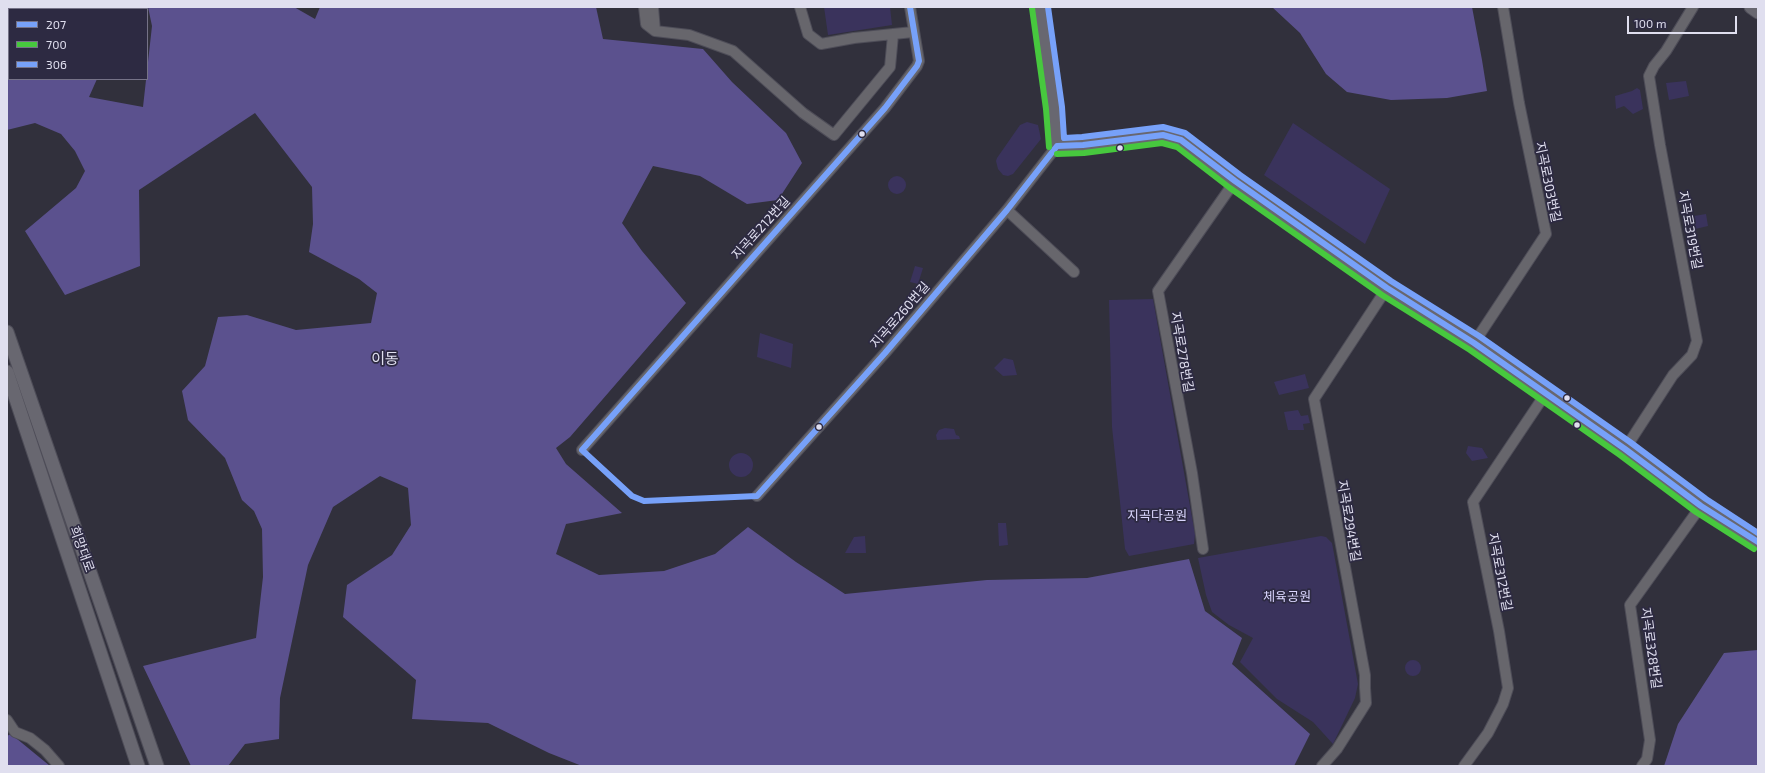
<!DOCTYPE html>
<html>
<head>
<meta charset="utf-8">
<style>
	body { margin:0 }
	#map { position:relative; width:1765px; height:773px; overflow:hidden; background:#31303c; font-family:"Exo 2",sans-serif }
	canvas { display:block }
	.frame { position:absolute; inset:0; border:8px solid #e0dfef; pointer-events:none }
	.legend { position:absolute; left:8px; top:8px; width:140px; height:72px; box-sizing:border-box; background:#2d2a42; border:1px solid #757287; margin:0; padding:5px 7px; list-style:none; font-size:12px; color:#e0dfef }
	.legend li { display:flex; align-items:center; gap:8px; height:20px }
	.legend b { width:20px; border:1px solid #757287 }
	.scale { position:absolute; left:1627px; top:16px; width:110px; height:18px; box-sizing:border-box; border:2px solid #e0dfef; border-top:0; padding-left:5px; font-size:12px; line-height:14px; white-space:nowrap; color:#e0dfef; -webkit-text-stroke:3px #2d2a42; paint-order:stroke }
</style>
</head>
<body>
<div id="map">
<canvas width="1765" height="773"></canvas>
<div class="frame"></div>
<ul class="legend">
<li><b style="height:5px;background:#77a1f9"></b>207</li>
<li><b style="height:5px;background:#47c83e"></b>700</li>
<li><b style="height:5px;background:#77a1f9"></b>306</li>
</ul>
<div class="scale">100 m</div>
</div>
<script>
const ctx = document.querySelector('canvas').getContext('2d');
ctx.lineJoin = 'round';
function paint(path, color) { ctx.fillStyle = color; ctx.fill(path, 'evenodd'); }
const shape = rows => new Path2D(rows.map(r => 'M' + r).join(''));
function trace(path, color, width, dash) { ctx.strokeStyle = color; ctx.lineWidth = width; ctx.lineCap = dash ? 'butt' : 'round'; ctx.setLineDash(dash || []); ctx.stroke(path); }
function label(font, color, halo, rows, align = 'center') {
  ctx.font = font + ' "Exo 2","Noto Sans KR",sans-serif'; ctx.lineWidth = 3.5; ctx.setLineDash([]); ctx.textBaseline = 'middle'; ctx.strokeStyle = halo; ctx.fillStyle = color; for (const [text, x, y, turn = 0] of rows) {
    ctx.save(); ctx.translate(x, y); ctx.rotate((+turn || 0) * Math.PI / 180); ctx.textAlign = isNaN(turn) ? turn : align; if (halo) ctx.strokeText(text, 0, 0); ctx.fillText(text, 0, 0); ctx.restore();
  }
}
paint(shape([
	[824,7,890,7,892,25,828,35],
	[1686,81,1689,96,1669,100,1666,83],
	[1637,88,1640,90,1643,109,1633,114,1624,106,1616,109,1615,96,1632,91],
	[1027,122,1038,125,1041,139,1013,174,1008,176,1003,175,998,169,996,161,997,158,1020,125],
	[1293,123,1390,189,1365,244,1264,175],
	'888 185a9 9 0 1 1 18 0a9 9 0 1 1-18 0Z',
	[1706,214,1708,226,1691,230,1688,217],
	[915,266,923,268,918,284,910,282],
	[1153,299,1195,534,1194,544,1129,556,1125,549,1112,427,1109,300],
	[760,333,793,344,791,368,757,357],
	[1004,358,1013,360,1017,375,1003,376,994,368],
	[1305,374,1309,388,1279,395,1274,382],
	[1298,410,1301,416,1308,415,1310,423,1303,424,1304,430,1288,430,1284,412],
	[945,428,954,429,956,435,959,436,960,439,937,440,936,435,939,430],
	[1468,446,1482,448,1488,458,1472,461,1466,453],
	'729 465a12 12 0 1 1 24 0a12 12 0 1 1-24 0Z',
	[998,523,1006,523,1008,545,999,546],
	[865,536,866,553,845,553,854,537],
	[1321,536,1326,537,1332,543,1358,684,1355,698,1333,744,1313,722,1277,699,1240,662,1253,638,1229,625,1212,612,1206,595,1198,558],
	'1405 668a8 8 0 1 1 16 0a8 8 0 1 1-16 0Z'
]), '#3a335c');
paint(shape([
	[148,7,294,7,315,19,320,7,596,7,603,39,703,49,732,82,786,133,802,163,778,200,747,204,700,176,653,166,622,223,642,251,686,303,570,437,556,448,566,464,622,513,566,524,556,554,599,575,664,571,715,554,748,527,796,562,845,594,987,580,1087,578,1189,559,1205,611,1242,638,1232,664,1310,734,1294,766,582,766,549,753,488,723,412,719,416,680,343,617,347,585,392,555,411,525,408,488,380,476,333,507,308,565,280,698,279,739,245,744,228,766,191,766,143,666,256,638,263,577,262,529,254,511,242,500,225,458,188,420,182,391,205,366,218,317,247,315,296,330,371,323,377,293,359,279,309,252,313,224,312,187,255,113,139,190,140,266,65,295,25,231,76,188,85,171,75,151,61,134,35,123,7,130,7,35,9,40,9,79,97,79,89,97,143,107,152,26],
	[1272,7,1472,7,1482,60,1487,91,1447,98,1391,100,1347,92,1326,74,1300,33],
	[1758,650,1758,766,1664,766,1678,724,1724,653],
	[11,734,50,766,7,766,7,736]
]), '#5b518e');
const minor = shape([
	[644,7,646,24,655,31,689,35,733,51,803,113,834,135,890,67,893,35],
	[653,7,655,31],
	[800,7,808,34,821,44,854,38,913,32],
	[1007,210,1074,272],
	[1474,343,1546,234,1519,103,1503,7],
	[1625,449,1673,375,1692,355,1697,341,1660,145,1649,76,1654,66,1666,51,1693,7],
	[582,450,885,108,917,66,919,61,910,7],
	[757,496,885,353,1007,210,1057,146],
	[1203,549,1192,473,1158,291,1235,181],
	[7,720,15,732,30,738,45,750,59,766],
	[1322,766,1337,749,1366,703,1365,688,1365,675,1314,399,1387,288],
	[1464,766,1488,733,1503,704,1508,688,1499,631,1473,502,1546,393],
	[1642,766,1647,759,1650,740,1630,605,1701,506]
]);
const major = shape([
	[1040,7,1054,108,1057,146,1083,145,1163,135,1181,140,1235,181,1387,288,1400,295,1474,343,1625,449,1701,506,1758,542],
	[1751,7,1758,12],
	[7,332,157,766],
	[7,372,138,766]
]);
trace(minor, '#4e4d58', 12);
trace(major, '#4e4d58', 15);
trace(minor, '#67666c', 10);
trace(major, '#686770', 13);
trace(shape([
	[910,7,919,61,917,66,885,108,582,450,632,496,644,501,757,496,885,353,1007,210,1057,146,1083,145,1163,135,1181,140,1235,181,1387,288,1474,343,1625,449,1701,506,1758,542]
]), '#77a1f9', 6);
trace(shape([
	[1032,8,1046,109,1049,147],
	[1057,154,1084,153,1162,143,1177,147,1230,188,1382,295,1470,350,1620,455,1696,512,1754,549]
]), '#47c83e', 6);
trace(shape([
	[1048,7,1062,107,1064,138,1082,137,1163,127,1185,133,1240,175,1391,281,1479,336,1630,442,1706,499,1758,533]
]), '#77a1f9', 6);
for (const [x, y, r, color] of [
	[862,134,3.5,"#e0dfef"],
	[1120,148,3.5,"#e0dfef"],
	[1567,398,3.5,"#e0dfef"],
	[1577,425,3.5,"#e0dfef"],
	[819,427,3.5,"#e0dfef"]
]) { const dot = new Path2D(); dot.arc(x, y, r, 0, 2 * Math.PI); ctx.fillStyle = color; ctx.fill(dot); trace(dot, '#2d2a42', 1.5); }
label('13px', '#e0dfef', '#2d2a42', [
	["지곡로303번길",1548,182,78],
	["지곡로212번길",761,228,-48],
	["지곡로319번길",1690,230,79],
	["지곡로260번길",900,315,-49],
	["지곡로278번길",1182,352,80],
	["지곡로294번길",1349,521,80],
	["희망대로",82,549,70],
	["지곡로312번길",1500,572,79],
	["지곡로328번길",1651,648,82]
]);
label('13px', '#dad6fe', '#2d2a42', [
	["지곡다공원",1157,516],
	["체육공원",1287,597]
]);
label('15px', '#e0dfef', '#2d2a42', [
	["이동",385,359]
]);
</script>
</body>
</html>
